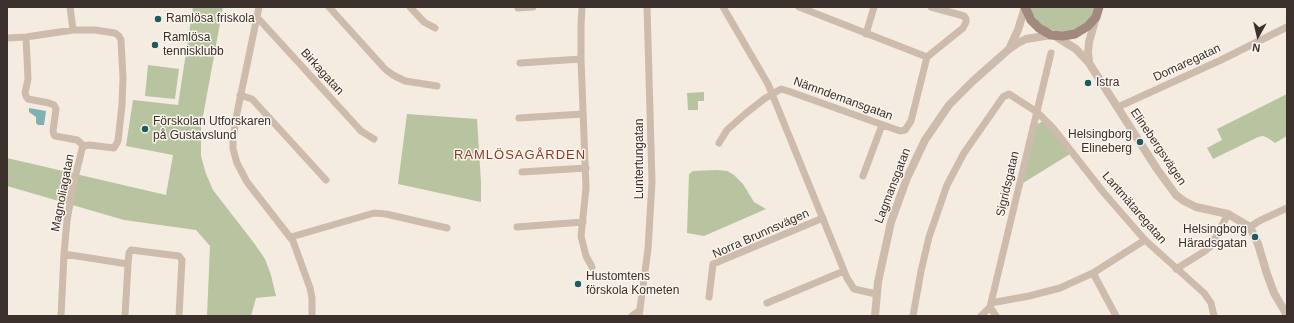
<!DOCTYPE html>
<html>
<head>
<meta charset="utf-8">
<style>
	body { margin:0 }
	#map { position:relative; width:1294px; height:323px; overflow:hidden; background:#f4ebe1; font-family:Arial,sans-serif }
	canvas { display:block }
	.frame { position:absolute; inset:0; border:8px solid #3b302b; pointer-events:none }
	.north { position:absolute; left:1238px; top:16px; width:40px; height:40px; -webkit-text-stroke:3px #fbf5ee; paint-order:stroke; rotate:188deg; font-size:11px; font-weight:700; line-height:16px; text-align:center; color:#3b302b }
	.north::after { content:''; display:block; margin:auto; width:14px; height:18px; background:#3b302b; clip-path:polygon(50% 0,100% 100%,50% 72%,0 100%) }
</style>
</head>
<body>
<div id="map">
<canvas width="1294" height="323"></canvas>
<div class="frame"></div>
<div class="north">N</div>
</div>
<script>
const ctx = document.querySelector('canvas').getContext('2d');
ctx.lineJoin = 'round';
function paint(path, color) { ctx.fillStyle = color; ctx.fill(path, 'evenodd'); }
const shape = rows => new Path2D(rows.map(r => 'M' + r).join(''));
function trace(path, color, width, dash) { ctx.strokeStyle = color; ctx.lineWidth = width; ctx.lineCap = dash ? 'butt' : 'round'; ctx.setLineDash(dash || []); ctx.stroke(path); }
function label(font, color, halo, rows, align = 'center') {
  ctx.font = font + ' Arial,sans-serif'; ctx.lineWidth = 3; ctx.setLineDash([]); ctx.textBaseline = 'middle'; ctx.strokeStyle = halo; ctx.fillStyle = color; for (const [text, x, y, turn = 0] of rows) {
    ctx.save(); ctx.translate(x, y); ctx.rotate((+turn || 0) * Math.PI / 180); ctx.textAlign = isNaN(turn) ? turn : align; if (halo) ctx.strokeText(text, 0, 0); ctx.fillText(text, 0, 0); ctx.restore();
  }
}
paint(shape([
	[193,7,223,7,201,127,201,156,206,174,213,190,254,243,265,259,271,275,276,296,256,298,251,316,207,316,210,246,196,230,124,220,7,186,7,158,166,195,173,155,126,146,133,100,178,105],
	[1029,7,1096,7,1092,15,1085,23,1076,29,1066,32,1056,31,1046,28,1038,21,1032,13],
	[148,65,179,69,175,99,145,96],
	[704,92,704,101,698,101,698,110,688,110,687,93],
	[1287,94,1287,136,1275,143,1268,138,1263,136,1258,137,1213,159,1207,148,1222,140,1217,129],
	[407,114,477,119,481,182,481,202,398,184],
	[1041,122,1044,122,1070,154,1023,183,1036,125],
	[717,170,727,171,734,175,743,184,754,202,766,209,704,236,687,233,689,174,693,171]
]), '#b8c4a0');
paint(shape([
	[29,108,46,111,44,125,38,125,36,123,36,117,29,112]
]), '#7fb0b2');
trace(shape([
	[70,7,73,30],
	[259,7,236,118,233,140,233,149,237,163,247,182,293,241,310,288,312,298,312,316],
	[329,7,385,69,393,75,405,81,437,86],
	[410,7,424,22,435,28],
	[582,7,581,24,581,59,586,188,581,236,586,256,592,267],
	[723,7,768,84,847,278,854,289,876,294],
	[799,7,927,57],
	[518,8,533,7],
	[256,16,361,131,374,139],
	[866,34,874,7],
	[26,37,28,79,25,93,26,96,28,99,49,103,54,105,56,109,53,131,54,135,55,136,77,140,84,146],
	[7,38,26,37,73,30,95,30,115,33,119,36,121,40,123,78,122,105,118,141,114,148,89,145,84,146,82,149,73,186,67,221,64,254,61,316],
	[520,63,581,59],
	[240,95,252,99,326,180],
	[1118,107,1221,60,1287,27],
	[519,118,583,114],
	[719,143,727,130,745,114,764,99,781,89,788,91,900,131,905,130,911,121,927,57,963,28,966,22,966,19,964,16,931,7],
	[522,172,586,168],
	[863,176,882,125],
	[517,227,583,222],
	[1250,227,1259,221,1287,208],
	[291,237,374,213,386,214,447,228],
	[64,254,128,264,129,253,131,250,179,256,182,260,179,316],
	[1176,269,1205,251,1211,246,1228,214],
	[1093,273,1116,316],
	[709,297,713,264,823,218],
	[767,303,844,271],
	[991,303,1029,296,1060,288,1093,273,1145,240],
	[990,307,996,316],
	[125,316,128,264],
	[632,316,640,310],
	[639,316,648,249,652,182,647,7],
	[913,316,921,271,929,237,947,185,964,153,1003,97,1009,94,1037,112,1053,128,1104,193,1145,240,1204,293,1211,303,1214,316],
	[981,316,990,307,1051,53]
]), '#cdbbac', 7);
trace(shape([
	[1055,36,1076,49,1089,63,1157,169,1176,195,1184,201,1196,207,1228,214,1250,227,1258,244,1267,274,1274,293,1287,315],
	[1010,47,1018,30,1025,7],
	[1089,62,1088,53,1089,42,1096,17],
	[875,316,878,282,891,222,907,178,925,140,949,105,973,81,1008,50,1018,43,1026,39,1051,35]
]), '#cdbbac', 8);
trace(shape([
	[1025,7,1031,20,1039,28,1051,35,1063,36,1075,34,1088,26,1096,17,1099,7]
]), '#a18a7d', 9);
for (const [x, y, r, color] of [
	[158,19,4,"#1f5a5e"],
	[155,45,4,"#1f5a5e"],
	[1088,83,4,"#1f5a5e"],
	[145,129,4,"#1f5a5e"],
	[1140,142,4,"#1f5a5e"],
	[1255,237,4,"#1f5a5e"],
	[578,284,4,"#1f5a5e"]
]) { const dot = new Path2D(); dot.arc(x, y, r, 0, 2 * Math.PI); ctx.fillStyle = color; ctx.fill(dot); trace(dot, '#fbf5ee', 1.5); }
label('12px', '#3b302b', '#fbf5ee', [
	["Ramlösa friskola",166,19],
	["Ramlösa",163,38],
	["tennisklubb",163,52],
	["Istra",1096,83],
	["Förskolan Utforskaren",153,122],
	["på Gustavslund",153,136],
	["Helsingborg",1132,135,"right"],
	["Elineberg",1132,149,"right"],
	["Helsingborg",1247,230,"right"],
	["Häradsgatan",1247,244,"right"],
	["Hustomtens",586,277],
	["förskola Kometen",586,291]
], 'left');
label('12px', '#3b302b', '#fbf5ee', [
	["Domaregatan",1187,63,-25],
	["Birkagatan",322,72,48],
	["Nämndemansgatan",843,99,20],
	["Elinebergsvägen",1158,147,56],
	["Luntertungatan",640,159,-90],
	["Sigridsgatan",1008,184,-77],
	["Lagmansgatan",893,186,-69],
	["Magnoliagatan",63,193,-79],
	["Lantmätaregatan",1134,208,49],
	["Norra Brunnsvägen",761,234,-24]
]);
ctx.letterSpacing = '1px';
label('13px', '#8c3b22', '#fbf5ee', [
	["RAMLÖSAGÅRDEN",520,155]
]);
ctx.letterSpacing = '0px';
</script>
</body>
</html>
